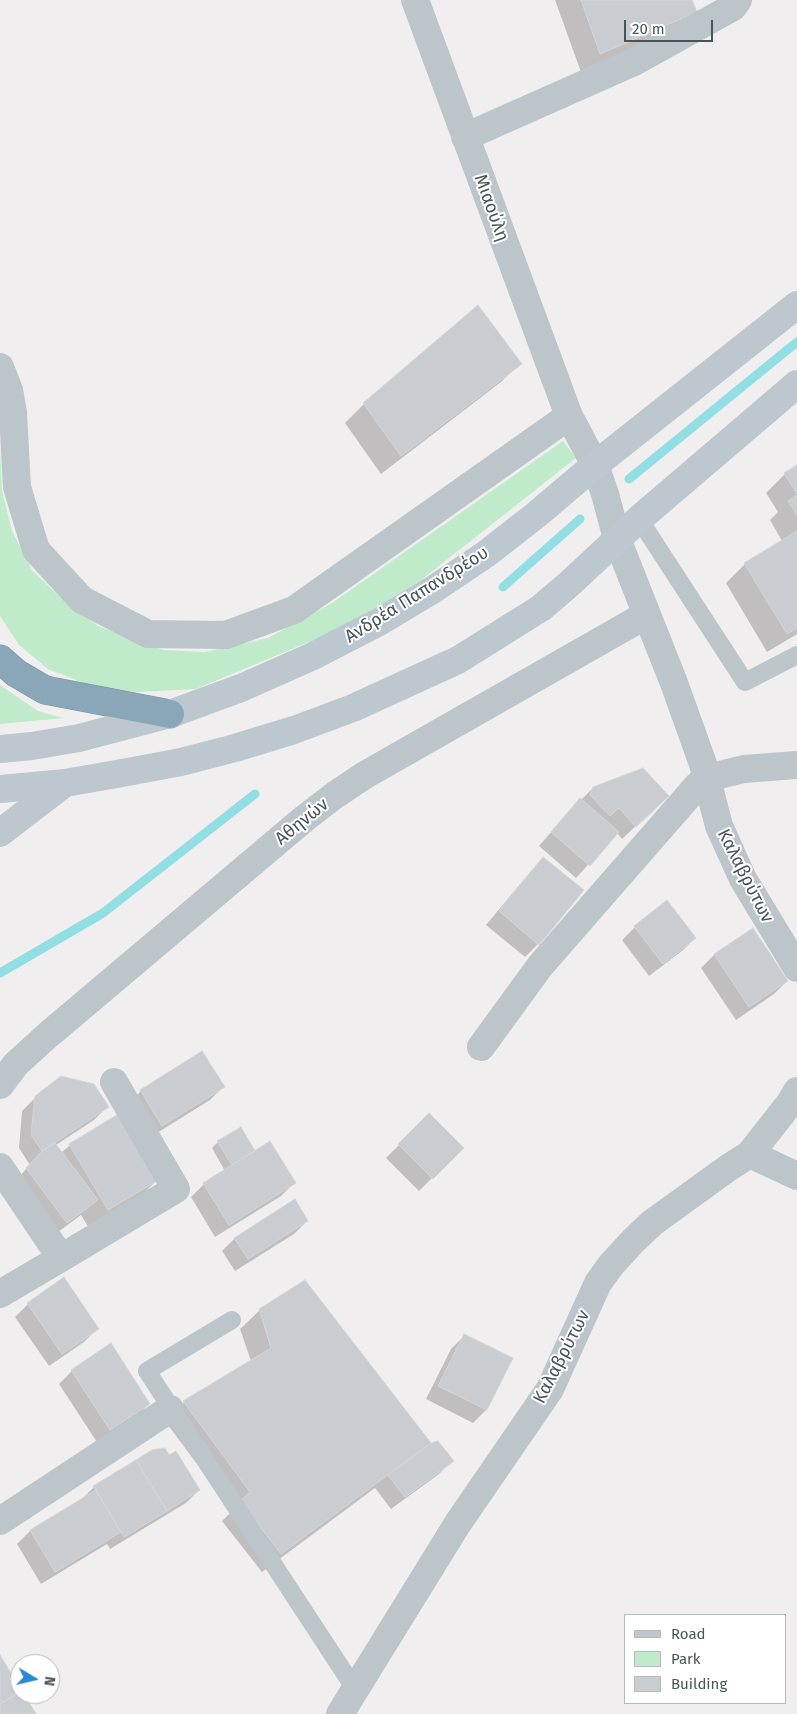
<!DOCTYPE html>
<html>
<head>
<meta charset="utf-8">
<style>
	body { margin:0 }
	#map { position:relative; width:797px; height:1714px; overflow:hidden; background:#f1eeef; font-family:"Fira Sans",sans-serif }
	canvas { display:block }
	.legend { position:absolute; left:624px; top:1614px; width:162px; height:90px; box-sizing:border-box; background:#fff; border:1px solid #b6bbbd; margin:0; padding:6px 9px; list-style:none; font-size:15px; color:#48545a }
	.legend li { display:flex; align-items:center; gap:10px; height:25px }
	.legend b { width:25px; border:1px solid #b6bbbd }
	.north { position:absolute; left:10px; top:1654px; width:50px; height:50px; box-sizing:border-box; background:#fff; border:1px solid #b6bbbd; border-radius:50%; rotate:99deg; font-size:14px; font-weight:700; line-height:20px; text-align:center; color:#48545a }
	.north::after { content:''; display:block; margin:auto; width:18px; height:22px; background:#2889d1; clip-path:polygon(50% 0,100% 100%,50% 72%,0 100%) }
	.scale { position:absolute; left:624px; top:20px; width:89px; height:22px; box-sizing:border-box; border:2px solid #48545a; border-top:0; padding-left:6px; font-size:15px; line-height:18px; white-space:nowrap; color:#48545a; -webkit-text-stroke:4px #fff; paint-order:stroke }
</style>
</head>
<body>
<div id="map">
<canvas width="797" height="1714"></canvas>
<ul class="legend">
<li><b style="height:6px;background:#bcc7cf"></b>Road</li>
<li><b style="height:14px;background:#c0ebcb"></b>Park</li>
<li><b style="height:14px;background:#c9ccd1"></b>Building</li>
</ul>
<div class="north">N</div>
<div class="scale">20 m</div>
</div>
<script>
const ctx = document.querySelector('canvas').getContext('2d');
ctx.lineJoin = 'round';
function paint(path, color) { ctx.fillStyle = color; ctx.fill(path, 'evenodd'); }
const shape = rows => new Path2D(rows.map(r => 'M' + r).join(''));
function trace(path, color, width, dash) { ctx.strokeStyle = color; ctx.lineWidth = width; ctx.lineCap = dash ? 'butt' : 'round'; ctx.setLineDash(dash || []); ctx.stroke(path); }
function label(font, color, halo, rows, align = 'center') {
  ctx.font = font + ' "Fira Sans",sans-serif'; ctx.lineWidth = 4; ctx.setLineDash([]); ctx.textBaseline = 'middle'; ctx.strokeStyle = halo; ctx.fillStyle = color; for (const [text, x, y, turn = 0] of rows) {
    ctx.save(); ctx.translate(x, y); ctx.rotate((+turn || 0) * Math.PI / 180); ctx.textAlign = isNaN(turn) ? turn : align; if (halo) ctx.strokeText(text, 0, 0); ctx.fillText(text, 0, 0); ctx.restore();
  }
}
paint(shape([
	[563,441,576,458,420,581,340,629,196,689,138,692,115,690,91,686,48,669,19,645,0,616,0,447,2,491,12,531,32,570,59,596,98,626,163,650,205,652,268,638,332,603],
	[0,685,38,711,64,718,0,724]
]), '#c0ebcb');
paint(shape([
	[555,0,691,0,695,12,676,31,581,72],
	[520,363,501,382,381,474,345,423,364,404],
	[797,467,797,634,767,652,726,583,745,564,782,541,770,520,778,512,766,493,785,474],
	[593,788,654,809,622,839,617,833,576,878,539,846,568,813],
	[544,858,582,891,538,944,525,957,486,925,531,871],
	[635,927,695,938,682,951,649,976,622,940],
	[753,930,787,981,774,994,736,1020,701,968,714,955],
	[202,1053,223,1087,210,1100,149,1138,128,1104,141,1091],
	[36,1097,107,1107,94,1120,56,1145,61,1153,70,1145,158,1179,139,1198,89,1228,81,1215,54,1235,14,1182,30,1165,19,1148,22,1111],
	[429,1115,462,1148,419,1191,386,1158],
	[218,1142,254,1153,294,1183,281,1196,215,1237,191,1197,204,1184,225,1171,212,1148],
	[307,1221,294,1234,235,1271,222,1251,235,1238],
	[28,1304,97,1329,84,1342,49,1366,15,1317],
	[260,1310,427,1448,452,1461,439,1474,391,1509,375,1488,262,1572,222,1521,232,1511,165,1421,184,1402,251,1361,240,1329],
	[464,1336,511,1359,486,1410,473,1423,426,1399,451,1349],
	[72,1371,149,1404,136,1417,97,1442,59,1384],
	[94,1487,199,1490,186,1503,110,1549,107,1544,41,1584,17,1544,30,1531,81,1500]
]), '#0003');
trace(shape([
	[629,479,797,342],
	[503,587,580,519],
	[0,973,103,913,255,794]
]), '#91dee4', 9);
const building = shape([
	[581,0,692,0,697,12,600,54,581,0],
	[478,305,522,364,401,456,363,403,478,305],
	[797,465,797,494,784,473,797,465],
	[797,495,797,515,788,501,797,495],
	[797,531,797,628,787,634,744,563,797,531],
	[643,768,669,796,636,827,619,808,610,816,590,795,593,787,643,768],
	[580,798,619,832,590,866,551,832,580,798],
	[543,857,584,890,539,945,499,911,543,857],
	[667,900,696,938,663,964,634,926,667,900],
	[753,928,788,981,749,1007,714,954,753,928],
	[202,1051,225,1087,162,1126,140,1090,202,1051],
	[61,1076,94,1084,109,1107,42,1151,31,1135,35,1096,61,1076],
	[120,1113,160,1179,108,1210,69,1144,120,1113],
	[429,1113,464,1148,433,1179,398,1144,429,1113],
	[241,1127,255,1151,232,1165,217,1141,241,1127],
	[270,1141,296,1183,229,1225,203,1183,270,1141],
	[55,1143,98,1200,67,1223,26,1168,42,1151,55,1143],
	[295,1199,308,1221,248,1259,234,1238,295,1199],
	[64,1277,99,1329,62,1354,27,1303,64,1277],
	[305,1280,431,1443,281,1554,240,1501,250,1492,183,1401,271,1348,259,1309,305,1280],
	[464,1334,513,1358,487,1410,438,1386,464,1334],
	[111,1343,150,1404,110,1430,71,1370,111,1343],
	[438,1441,454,1461,405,1497,388,1475,431,1443,438,1441],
	[165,1448,169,1455,176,1451,200,1490,167,1511,136,1460,152,1450,165,1448],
	[136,1460,167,1511,124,1537,93,1486,136,1460],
	[96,1490,121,1532,55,1572,30,1530,96,1490],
	[0,1655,20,1688,20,1692,0,1704,0,1655],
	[20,1692,20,1694,24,1694,36,1714,0,1714,0,1704,20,1692]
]);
paint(building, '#c9ccd1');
trace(building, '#d3d6d9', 1);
const highway = shape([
	[0,659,16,673,45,690,170,714]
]);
trace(highway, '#7592a5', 29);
trace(shape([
	[639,519,745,682,797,655],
	[232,1320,147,1371,355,1689]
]), '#bbc5ca', 18);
trace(shape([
	[415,0,569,416,595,465,605,494,617,539,674,683,703,764,719,826,743,879,797,968],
	[465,137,634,62,733,7,738,0],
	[0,367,9,390,13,413,17,487,36,550,82,600,148,634,226,635,294,610,569,416],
	[481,1047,540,966,698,785,707,778,744,769,797,765],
	[0,1085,16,1064,48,1035,305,818,335,795,365,775,646,615],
	[750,1154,797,1176],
	[0,1167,61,1258,0,1294],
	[61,1258,176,1189,114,1082],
	[0,1521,170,1409],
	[340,1714,458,1523,550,1389,598,1283,611,1265,633,1241,652,1223,728,1168,750,1154,790,1103,797,1091]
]), '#bbc5ca', 28);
trace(shape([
	[0,749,32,746,79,738,170,714,241,688,311,657,379,622,434,589,486,554,536,515,595,465,797,305],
	[0,789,65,783,122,773,181,762,235,748,294,730,353,708,458,660,541,608,568,585,639,519,797,384],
	[0,833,65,783]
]), '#bcc7cf', 28);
trace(highway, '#8aa7b9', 28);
label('18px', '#48545a', '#fff', [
	["Μιαούλη",491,208,70],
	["Ανδρέα Παπανδρέου",417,595,-32],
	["Αθηνών",302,822,-39],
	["Καλαβρύτων",745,876,63],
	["Καλαβρύτων",562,1357,-63]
]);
</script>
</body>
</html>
